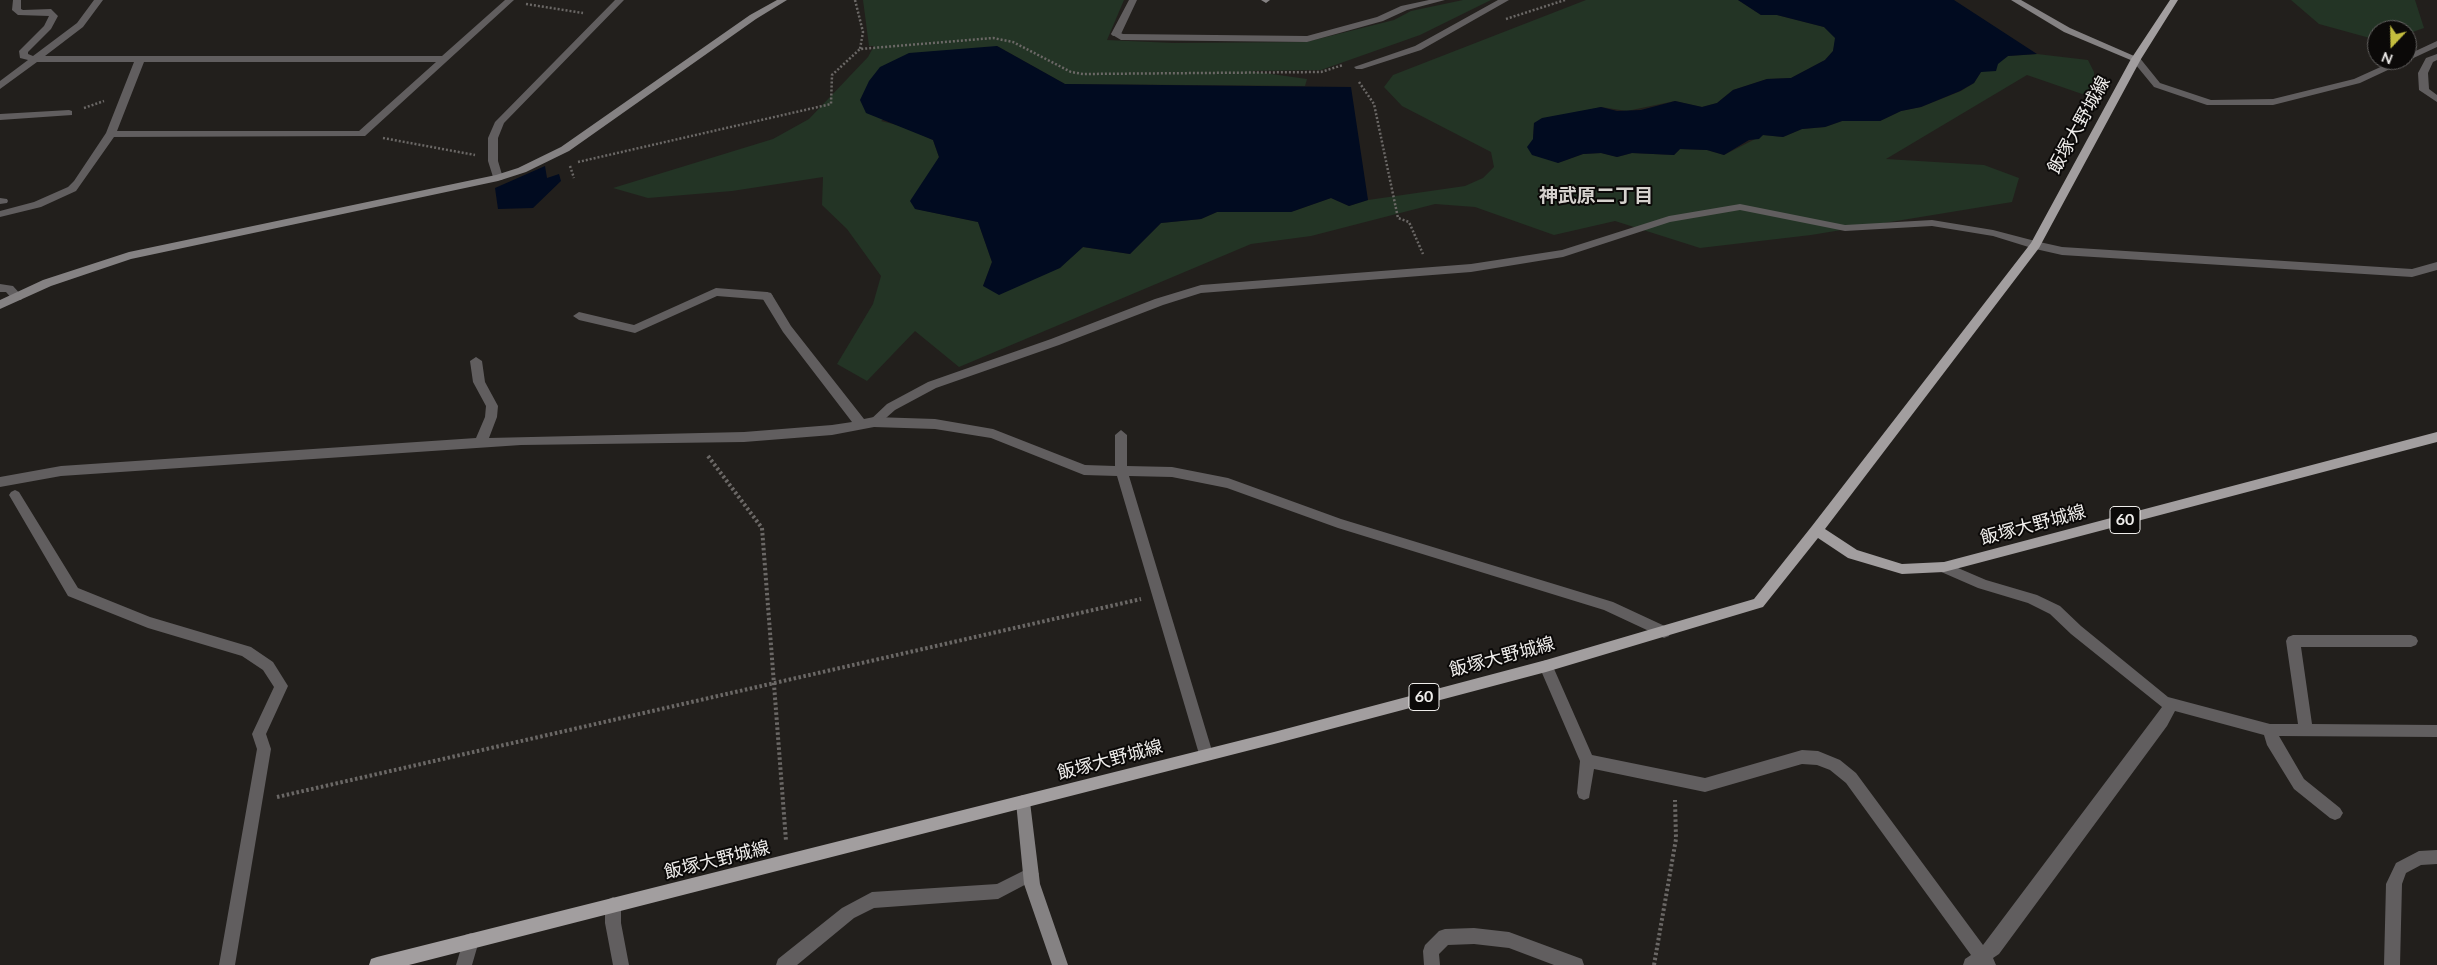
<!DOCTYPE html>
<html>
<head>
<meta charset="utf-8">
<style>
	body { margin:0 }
	#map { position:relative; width:2437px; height:965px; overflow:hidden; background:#221f1c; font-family:Lato,sans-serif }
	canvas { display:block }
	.north { position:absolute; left:2367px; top:20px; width:50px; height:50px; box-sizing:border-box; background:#0b0908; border:1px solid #666463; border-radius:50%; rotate:201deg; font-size:14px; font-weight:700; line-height:20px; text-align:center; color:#efedeb }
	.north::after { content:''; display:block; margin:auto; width:18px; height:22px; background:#c4bd3e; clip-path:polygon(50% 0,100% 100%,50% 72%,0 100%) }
</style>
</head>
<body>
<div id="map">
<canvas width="2437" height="965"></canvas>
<div class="north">N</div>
</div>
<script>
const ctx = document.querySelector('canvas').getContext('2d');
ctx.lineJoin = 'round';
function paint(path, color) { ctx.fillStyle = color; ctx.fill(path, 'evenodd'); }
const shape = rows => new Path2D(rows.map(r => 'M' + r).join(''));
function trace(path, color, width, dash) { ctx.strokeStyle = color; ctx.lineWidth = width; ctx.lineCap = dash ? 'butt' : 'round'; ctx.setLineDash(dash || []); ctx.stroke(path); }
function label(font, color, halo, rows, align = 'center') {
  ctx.font = font + ' Lato,"Noto Sans JP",sans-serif'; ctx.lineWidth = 4; ctx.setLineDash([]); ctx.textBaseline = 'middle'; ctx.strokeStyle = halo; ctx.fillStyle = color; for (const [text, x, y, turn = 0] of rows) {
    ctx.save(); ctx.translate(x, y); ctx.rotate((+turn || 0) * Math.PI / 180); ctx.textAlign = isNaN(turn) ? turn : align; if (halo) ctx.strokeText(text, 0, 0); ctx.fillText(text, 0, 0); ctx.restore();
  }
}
paint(shape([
	[863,0,1124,0,1107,40,1173,43,1306,42,1394,20,1411,11,1463,0,1491,0,1420,35,1321,70,1250,71,1307,79,1305,86,1065,84,997,46,881,121,905,127,933,140,939,157,916,209,978,222,992,262,983,286,1059,268,1083,247,1130,254,1161,223,1201,219,1217,212,1291,212,1331,198,1349,206,1368,200,1465,186,1483,178,1494,167,1491,152,1402,106,1384,87,1393,75,1586,0,1738,0,1761,15,1777,15,1824,27,1836,38,1833,51,1825,60,1791,78,1767,79,1733,90,1717,103,1702,107,1675,101,1627,111,1601,107,1534,123,1533,139,1558,163,1583,154,1601,153,1617,157,1632,153,1674,155,1680,149,1707,150,1724,155,1763,135,1783,137,1802,129,1825,127,1842,121,1880,121,1901,111,1921,107,1961,91,1974,83,1981,72,2008,56,2037,54,2088,60,2094,72,2094,91,2088,96,2027,75,1886,159,1984,165,2019,178,2012,202,1811,235,1700,248,1615,221,1554,235,1475,207,1435,204,1311,236,1251,244,959,367,915,331,867,381,837,364,873,304,881,276,847,229,822,205,823,177,732,191,648,198,613,188,773,139,809,119,868,57,874,46,869,46],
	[2291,0,2415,0,2424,28,2407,34,2407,30,2377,30,2377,40,2319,24]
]), '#233425');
paint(shape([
	[1738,0,1954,0,2037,54,2008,56,1998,64,1996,71,1981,72,1974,83,1960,91,1921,107,1901,111,1880,121,1842,121,1825,127,1802,129,1783,137,1763,135,1759,139,1749,140,1724,155,1707,150,1680,149,1674,155,1632,153,1617,157,1601,153,1583,154,1558,163,1532,155,1527,147,1533,139,1534,123,1542,118,1601,107,1617,111,1641,110,1675,101,1702,107,1717,103,1733,90,1767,79,1791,78,1825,60,1833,51,1835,38,1824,27,1777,15,1761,15],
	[997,46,1065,84,1351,87,1368,200,1349,206,1331,198,1291,212,1217,212,1201,219,1161,223,1130,254,1083,247,1060,268,999,295,983,286,992,262,978,222,915,209,910,201,939,157,933,140,866,113,860,100,869,81,880,67,909,53],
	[545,166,547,178,559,174,561,181,533,208,498,209,495,188]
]), '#010b20');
trace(shape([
	[855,0,863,32,860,49],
	[526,4,583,13],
	[1506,19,1565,0],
	[1359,82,1374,104,1398,218,1409,222,1423,254],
	[84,108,104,101],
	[383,138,475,155],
	[578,162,831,104,832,75,860,49,993,38,1013,42,1071,72,1083,74,1321,72,1343,65],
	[570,166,574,178]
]), '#6b6866', 2.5, [2, 2]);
trace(shape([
	[708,456,762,528,786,841],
	[277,797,1141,599],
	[1654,965,1676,839,1675,800]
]), '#6b6866', 4, [2.5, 2.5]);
paint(shape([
	[1129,0,1137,0,1121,34,1113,36,1111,34,1129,0],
	[2437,54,2437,60,2433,62,2428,73,2429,89,2437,95,2437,102,2419,90,2418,73,2426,58,2437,54],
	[1740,204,1845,225,1932,220,1993,230,2039,242,2040,245,2035,249,1993,236,1932,226,1845,231,1740,210,1670,222,1563,257,1471,272,1201,293,1163,305,1059,345,936,388,895,410,878,425,874,427,868,422,887,404,928,382,1051,339,1155,299,1201,285,1471,264,1562,250,1669,216,1740,204],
	[716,288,767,292,773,296,767,300,717,296,635,333,579,320,573,316,579,312,634,325,716,288]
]), '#615e5f');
paint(shape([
	[13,0,21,0,21,9,23,10,51,9,58,16,51,29,28,52,28,54,33,56,77,23,94,0,103,0,83,27,45,56,442,56,505,0,514,0,365,136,114,137,76,191,41,207,0,217,0,211,34,202,68,187,74,181,106,133,134,62,37,62,0,89,0,81,28,60,20,58,19,51,44,26,49,16,18,15,12,10,13,0],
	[144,62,436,62,359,131,117,131,144,62],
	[615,0,624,0,504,123,498,138,498,161,503,178,502,180,494,180,488,161,488,138,495,122,615,0],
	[1429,0,1445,0,1407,10,1383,21,1307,42,1121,40,1111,34,1116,31,1123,34,1307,36,1377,17,1401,6,1429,0],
	[1498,0,1509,0,1421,50,1362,69,1356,69,1354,67,1415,46,1498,0],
	[2437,41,2437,47,2360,83,2273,105,2207,105,2154,87,2131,59,2133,57,2139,57,2160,83,2211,100,2273,99,2354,79,2396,60,2407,60,2407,55,2437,41],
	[69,110,72,111,72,115,0,120,0,114,69,110],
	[0,198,7,199,8,201,7,203,0,204,0,198],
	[2035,241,2062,247,2412,269,2437,262,2437,270,2412,277,2062,255,2031,248,2030,245,2035,241],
	[0,284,13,286,23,297,21,300,13,300,6,292,0,292,0,284],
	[767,292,771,293,791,326,864,419,874,417,935,419,993,429,1085,465,1115,466,1115,435,1121,430,1127,435,1127,466,1172,467,1228,478,1341,519,1613,602,1669,628,1671,632,1669,636,1664,638,1604,610,1338,528,1227,488,1172,477,1129,476,1213,754,1211,759,1206,761,1201,759,1199,754,1117,476,1084,475,991,438,935,429,874,427,832,435,744,442,521,445,61,476,0,487,0,477,61,466,476,438,485,417,486,406,473,382,470,361,476,357,482,361,485,382,498,406,497,417,489,438,744,432,832,425,852,422,783,332,761,296,767,292],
	[15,490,19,492,78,588,150,617,251,647,273,662,288,686,266,734,271,749,235,965,219,965,257,749,252,734,274,687,263,670,242,656,148,628,68,596,9,495,11,492,15,490],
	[1944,562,1986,580,2037,595,2060,606,2081,626,2168,697,2270,724,2298,724,2286,641,2288,637,2293,635,2411,635,2416,637,2418,641,2416,645,2411,647,2301,647,2312,724,2437,725,2437,737,2279,736,2304,779,2340,808,2343,813,2340,818,2335,820,2330,818,2294,789,2267,745,2264,735,2175,711,2167,726,1999,954,1993,958,1996,965,1963,965,1965,959,1971,955,1846,783,1830,770,1817,765,1802,764,1705,792,1594,769,1589,798,1584,800,1579,798,1577,793,1580,761,1539,666,1541,662,1546,660,1551,662,1592,755,1705,778,1802,750,1818,751,1840,760,1856,773,1983,945,2162,707,2071,634,2050,614,2028,603,1978,588,1939,571,1937,567,1939,563,1944,562],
	[2437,850,2437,864,2421,865,2406,873,2402,884,2400,965,2384,965,2386,884,2396,863,2419,851,2437,850],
	[1031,867,1036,869,1039,874,1036,879,998,899,874,908,854,918,797,965,776,965,778,959,842,908,872,892,997,884,1031,867],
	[613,897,619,900,621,905,621,923,629,965,613,965,605,923,605,905,607,900,613,897],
	[1474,928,1509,932,1582,959,1584,965,1554,965,1509,948,1474,944,1448,945,1439,954,1440,965,1424,965,1423,951,1425,945,1439,931,1445,929,1474,928],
	[471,933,477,935,479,941,472,965,456,965,465,935,471,933]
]), '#615e5f');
paint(shape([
	[777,0,787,0,756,19,569,151,526,172,498,181,131,259,51,286,0,309,0,300,43,280,129,252,496,175,518,168,561,147,750,15,777,0],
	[1261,0,1270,0,1266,3,1261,0],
	[2011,0,2021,0,2070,28,2141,59,2139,61,2133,61,2064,32,2011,0],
	[1023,795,1028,797,1030,802,1040,884,1068,965,1052,965,1024,884,1016,802,1018,797,1023,795]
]), '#858283');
paint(shape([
	[2170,0,2178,0,2141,59,2039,248,1825,529,1857,550,1902,564,1944,562,2437,432,2437,442,1944,572,1902,574,1848,558,1818,538,1763,607,1546,672,1274,744,409,965,369,965,371,959,377,957,1274,732,1546,660,1754,599,1812,526,2031,243,2131,59,2170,0]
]), '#a29e9f');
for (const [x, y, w] of [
	[2125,520,30],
	[1424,697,30]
]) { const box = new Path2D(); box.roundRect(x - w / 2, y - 13.5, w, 27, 4); ctx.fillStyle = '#0b0908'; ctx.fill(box); trace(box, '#efedeb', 1); }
label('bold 16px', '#efedeb', null, [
	["60",2125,520],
	["60",1424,697]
]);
label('18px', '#efedeb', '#0b0908', [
	["飯塚大野城線",2079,125,-61],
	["飯塚大野城線",2033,525,-15],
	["飯塚大野城線",1502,657,-15],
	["飯塚大野城線",1110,760,-15],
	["飯塚大野城線",717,860,-14]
]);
label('bold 19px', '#d5d1cd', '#0b0908', [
	["神武原二丁目",1596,196]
]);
</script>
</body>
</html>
